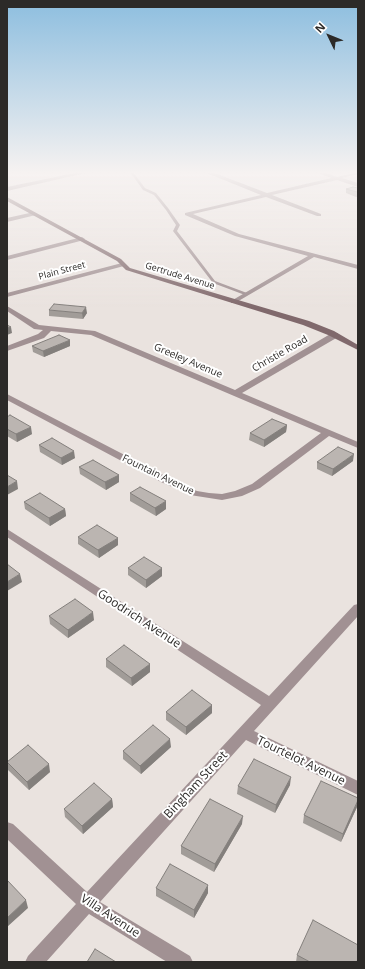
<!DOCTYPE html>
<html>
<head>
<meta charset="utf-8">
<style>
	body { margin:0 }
	#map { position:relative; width:365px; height:969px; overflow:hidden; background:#eae3df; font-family:"Open Sans",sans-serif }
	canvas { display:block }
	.frame { position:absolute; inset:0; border:8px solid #2c2a28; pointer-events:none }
	.north { position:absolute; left:309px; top:16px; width:40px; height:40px; -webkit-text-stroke:3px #fff; paint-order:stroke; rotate:313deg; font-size:11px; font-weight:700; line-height:16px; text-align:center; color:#2c2a28 }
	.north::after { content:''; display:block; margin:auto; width:14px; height:18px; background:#2c2a28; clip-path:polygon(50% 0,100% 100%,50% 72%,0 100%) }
</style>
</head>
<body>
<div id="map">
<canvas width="365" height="969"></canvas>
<div class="frame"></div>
<div class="north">N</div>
</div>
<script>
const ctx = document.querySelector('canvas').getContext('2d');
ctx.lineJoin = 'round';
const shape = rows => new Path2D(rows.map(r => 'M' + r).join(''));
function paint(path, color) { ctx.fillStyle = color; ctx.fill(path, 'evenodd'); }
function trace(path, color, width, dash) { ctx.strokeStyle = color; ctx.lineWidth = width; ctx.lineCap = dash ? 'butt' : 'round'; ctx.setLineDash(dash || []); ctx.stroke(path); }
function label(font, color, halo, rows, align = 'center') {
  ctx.font = font + ' "Open Sans",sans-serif'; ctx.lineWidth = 4; ctx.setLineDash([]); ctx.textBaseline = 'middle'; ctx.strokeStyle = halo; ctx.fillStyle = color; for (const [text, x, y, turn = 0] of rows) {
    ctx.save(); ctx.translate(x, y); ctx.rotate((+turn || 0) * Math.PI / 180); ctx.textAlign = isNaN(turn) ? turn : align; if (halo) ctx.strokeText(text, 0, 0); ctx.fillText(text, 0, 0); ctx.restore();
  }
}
paint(shape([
	[133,172,145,188,156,193,168,208,180,225,177,231,215,281,247,293,247,295,245,295,213,283,173,231,176,225,166,210,154,195,143,190,130,172,133,172]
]), '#a19193');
paint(shape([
	[79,172,90,172,7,191,7,187,79,172],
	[204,172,212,172,267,193,331,178,316,172,324,172,337,177,358,172,358,174,342,178,358,183,358,187,337,180,272,195,321,214,321,216,317,216,266,197,193,214,239,234,358,265,358,269,314,257,235,303,231,303,231,301,308,256,235,236,185,215,185,213,261,195,204,172],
	[34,212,37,214,36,215,7,222,7,218,34,212],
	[82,237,85,239,84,240,7,260,7,256,82,237],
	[122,263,124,264,124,266,7,297,7,293,122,263],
	[7,306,39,325,95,331,235,390,332,333,338,333,338,337,242,393,358,442,358,448,329,436,260,488,242,496,222,500,190,495,161,482,7,400,7,394,169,478,197,491,209,493,222,494,235,491,252,484,321,433,91,335,51,331,44,338,7,351,7,346,38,334,43,330,34,329,7,311,7,306],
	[7,529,269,696,354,605,358,604,358,616,254,731,358,781,358,795,246,740,100,902,190,956,193,962,167,962,89,914,46,962,25,962,28,956,76,904,7,839,7,822,13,824,87,892,261,705,7,537,7,529]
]), '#a19193');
paint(shape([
	[7,197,121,259,130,268,309,321,334,331,358,345,358,350,328,335,303,325,126,270,117,261,7,201,7,197]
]), '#80696c');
paint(shape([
	[358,188,356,197,346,193,346,189],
	[49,310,87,313,83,319,49,316],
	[32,346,70,346,44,357,33,352],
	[7,417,32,434,17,442,7,436],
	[287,425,286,432,264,447,249,440,250,433],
	[39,445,75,458,62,465,40,452],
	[353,461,332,476,317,469,317,462],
	[79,467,119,475,119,482,106,490,80,474],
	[130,493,166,509,156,516,130,501],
	[24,502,65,509,66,516,50,526,25,509],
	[78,537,118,545,99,558,78,544],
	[128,568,162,576,146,588,128,575],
	[49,616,94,620,68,638,50,624],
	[106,659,150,672,132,686,106,667],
	[212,705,212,713,186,735,166,720,166,712],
	[171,747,141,774,123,759,123,751],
	[7,762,50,772,29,790,8,770],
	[290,785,275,813,237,794,238,786],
	[112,799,113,807,83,834,65,817,64,809],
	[357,807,341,842,303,823,304,815],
	[242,824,214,872,181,854,181,846],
	[156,888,208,893,194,918,156,896],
	[297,955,358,961,358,962,296,962]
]), '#a19c98');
paint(shape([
	[358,191,358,196,356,197,357,192],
	[86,307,87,313,83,319,82,313],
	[11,327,12,333,7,335,7,328],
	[70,340,70,346,44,357,43,351],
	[287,425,286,432,264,447,264,440],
	[31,427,32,434,17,442,16,434],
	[74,451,75,458,62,465,61,458],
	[354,454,353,461,332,476,333,469],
	[119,475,119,482,106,490,105,482],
	[17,481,18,489,7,495,7,487],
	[166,501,166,509,156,516,155,508],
	[65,509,66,516,50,526,49,518],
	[118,538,118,545,99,558,98,550],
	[162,568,162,576,146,588,146,580],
	[20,574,22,582,7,591,7,582],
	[93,612,94,620,68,638,68,630],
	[150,664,150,672,132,686,131,678],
	[212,705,212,713,186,735,186,727],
	[170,739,171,747,141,774,140,766],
	[49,764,50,772,29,790,27,782],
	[291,777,290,785,275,813,276,805],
	[112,799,113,807,83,834,82,826],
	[358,800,357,807,341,842,343,834],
	[243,816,242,824,214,872,215,864],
	[208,885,208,893,194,918,194,910],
	[26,900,28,908,7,927,7,918]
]), '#837f7c');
const building = shape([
	[353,187,358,188,358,191,357,192,346,189,353,187],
	[54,304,86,307,82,313,49,310,54,304],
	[7,325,11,327,7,328,7,325],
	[59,335,70,340,43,351,32,346,59,335],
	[10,415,31,427,16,434,7,429,7,417,10,415],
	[272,419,287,425,264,440,250,433,272,419],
	[52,438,74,451,61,458,39,445,52,438],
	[338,447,354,454,333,469,317,462,338,447],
	[93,460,119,475,105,482,79,467,93,460],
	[7,475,17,481,7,487,7,475],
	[140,487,166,501,155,508,130,493,140,487],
	[40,493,65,509,49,518,24,502,40,493],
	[97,525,118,538,98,550,78,537,97,525],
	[144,557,162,568,146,580,128,568,144,557],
	[7,564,20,574,7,582,7,564],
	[75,599,93,612,68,630,49,616,75,599],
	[124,645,150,664,131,678,106,659,124,645],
	[192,690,212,705,186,727,166,712,192,690],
	[153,725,170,739,140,766,123,751,153,725],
	[28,745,49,764,27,782,7,762,28,745],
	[254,759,291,777,276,805,238,786,254,759],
	[321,781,358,798,358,800,343,834,304,815,321,781],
	[94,783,112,799,82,826,64,809,94,783],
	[210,799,243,816,215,864,181,846,210,799],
	[170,864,208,885,194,910,156,888,170,864],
	[7,880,26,900,7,918,7,880],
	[313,920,358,945,358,958,357,962,310,962,297,955,313,920],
	[95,949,116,962,87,962,95,949]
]);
paint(building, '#bbb5b1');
trace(building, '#837f7c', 1);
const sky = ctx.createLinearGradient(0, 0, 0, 308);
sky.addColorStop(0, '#8dbedf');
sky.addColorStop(0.56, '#f6f2f1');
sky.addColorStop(1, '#f6f2f100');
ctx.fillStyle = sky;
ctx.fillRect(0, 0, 365, 308);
label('9px', '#2c2a28', '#fff', [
	["Plain Street",62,271,-15],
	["Gertrude Avenue",180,276,17]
]);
label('10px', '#2c2a28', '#fff', [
	["Christie Road",280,354,-30],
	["Greeley Avenue",188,361,23],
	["Fountain Avenue",158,475,26]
]);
label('12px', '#2c2a28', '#fff', [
	["Goodrich Avenue",139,619,33],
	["Tourtelot Avenue",301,761,26],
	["Bingham Street",196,785,-47],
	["Villa Avenue",110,916,33]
]);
</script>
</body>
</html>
